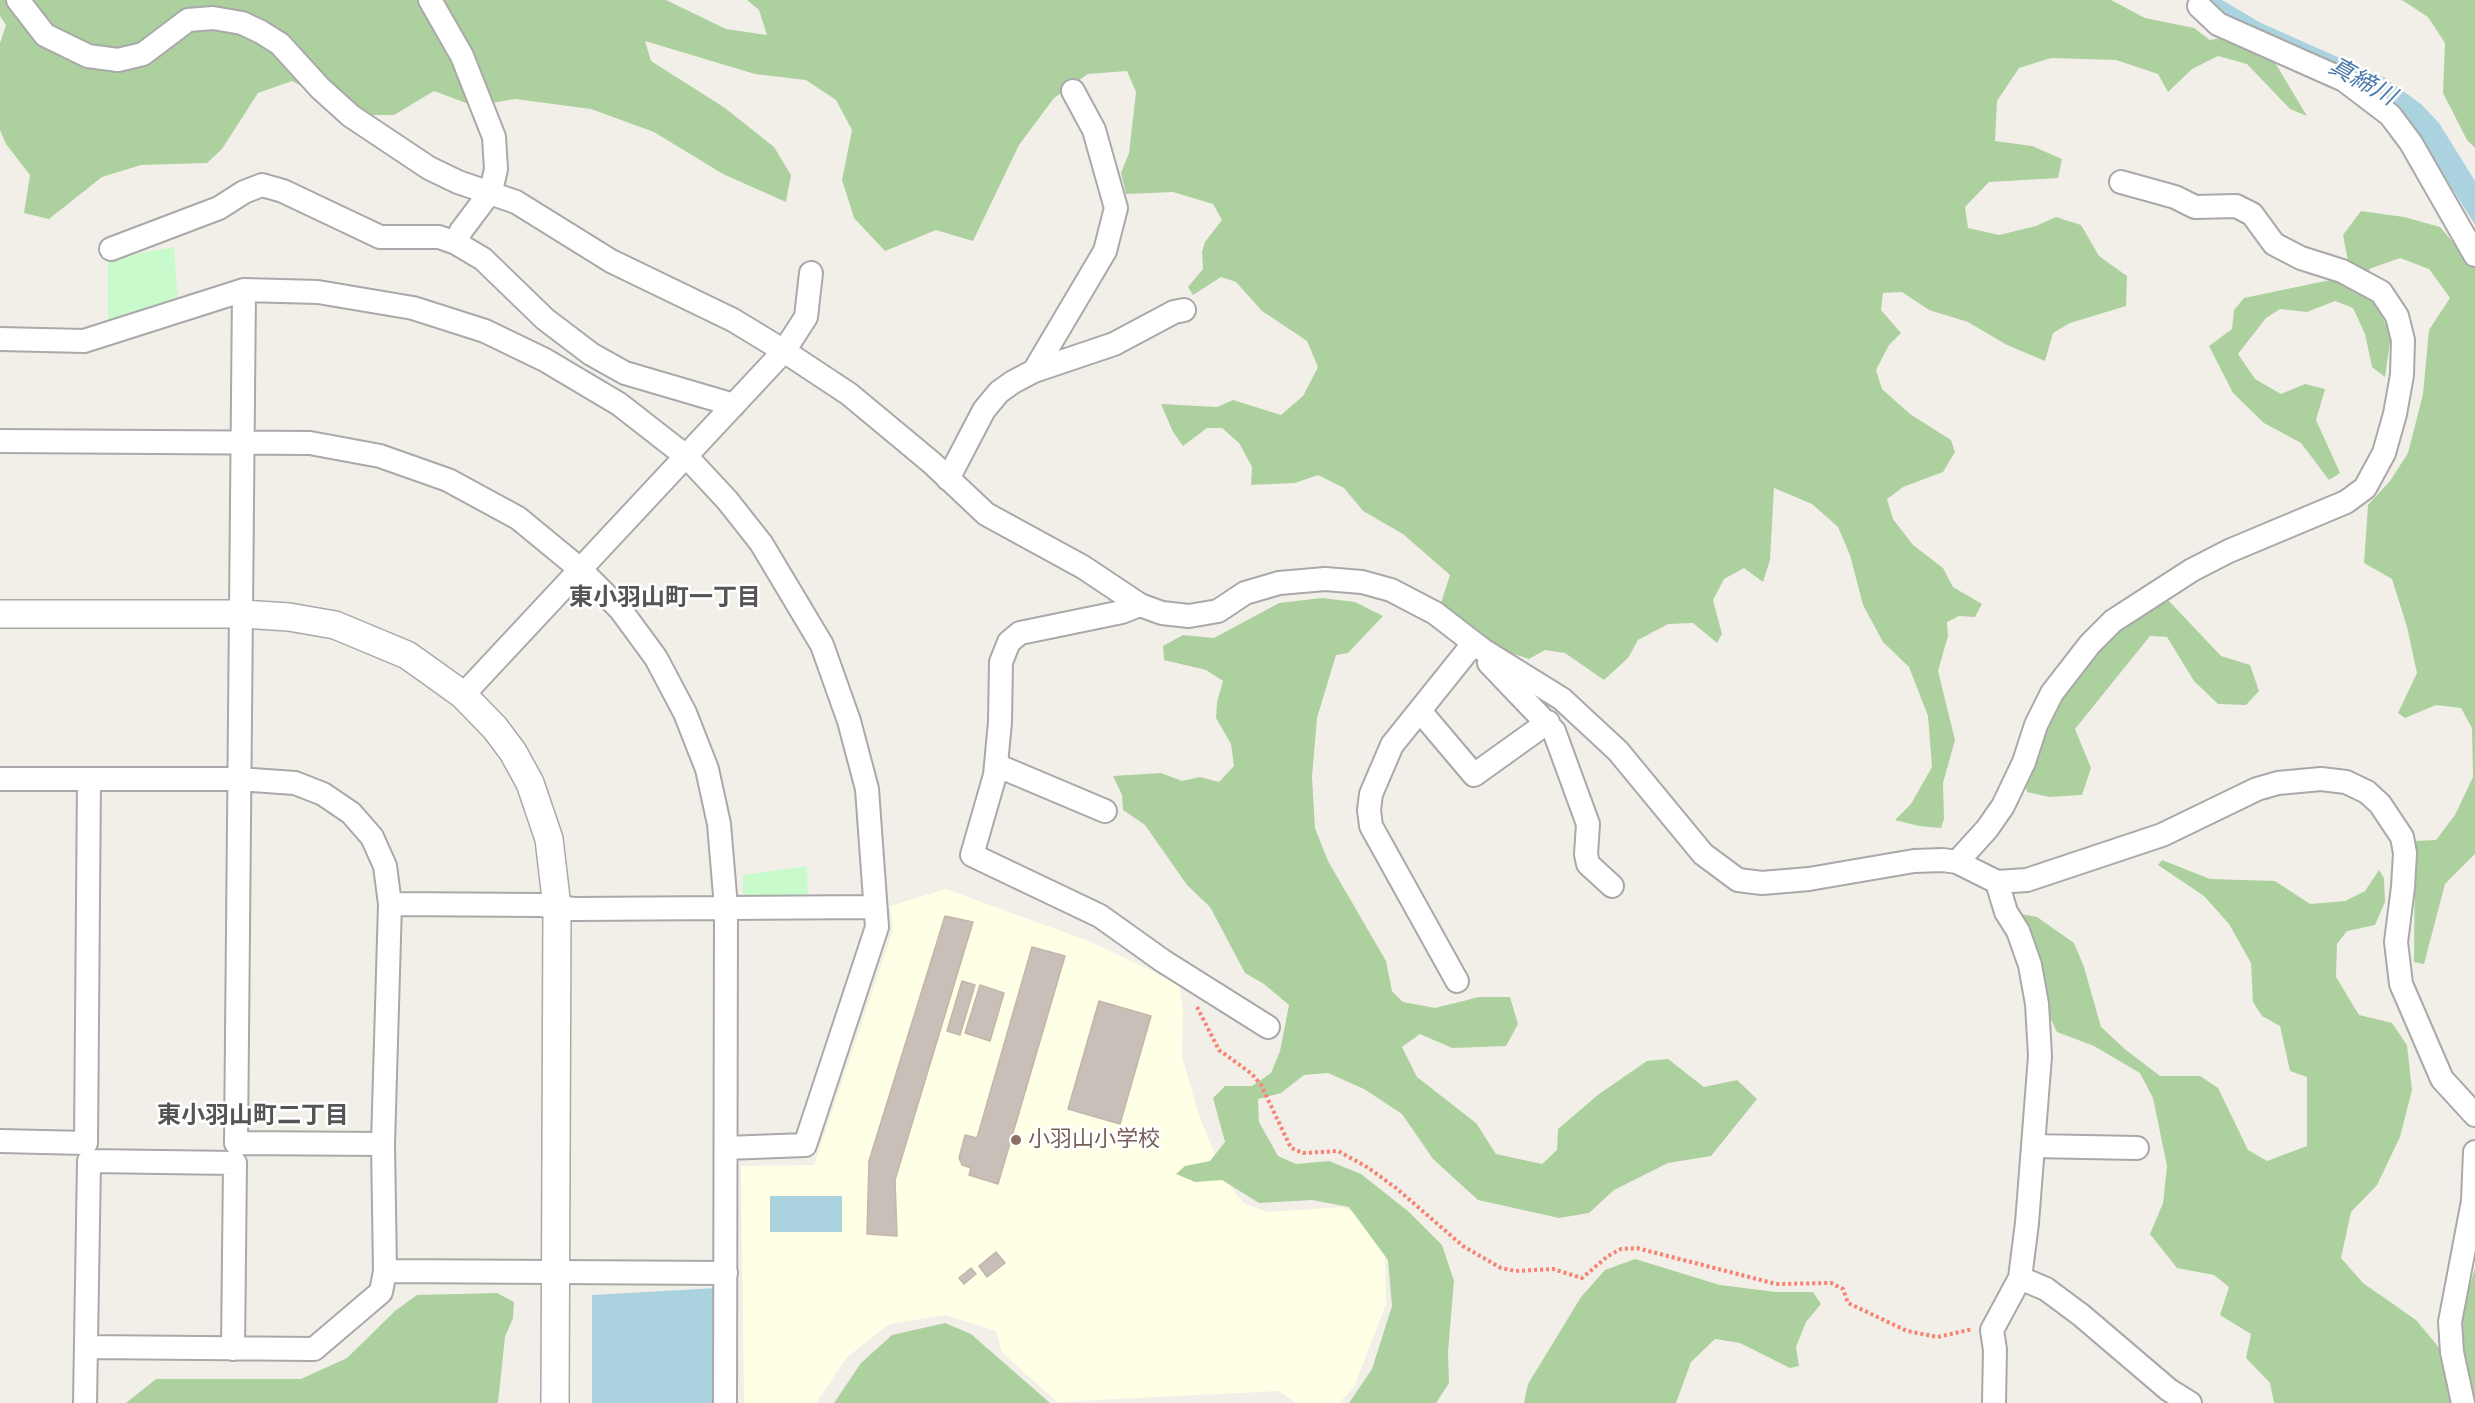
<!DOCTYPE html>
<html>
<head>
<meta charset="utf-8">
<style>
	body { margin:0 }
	canvas { display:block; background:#f2efe9 }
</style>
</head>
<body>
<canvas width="2475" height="1403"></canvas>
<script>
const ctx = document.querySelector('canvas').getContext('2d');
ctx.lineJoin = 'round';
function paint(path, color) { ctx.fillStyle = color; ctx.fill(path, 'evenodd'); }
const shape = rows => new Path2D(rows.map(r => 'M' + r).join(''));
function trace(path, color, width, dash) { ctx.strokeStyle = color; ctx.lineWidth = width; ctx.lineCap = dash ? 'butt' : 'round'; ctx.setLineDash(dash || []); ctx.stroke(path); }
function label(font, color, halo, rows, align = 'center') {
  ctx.font = font + ' "PT Sans Narrow","Noto Sans JP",sans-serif'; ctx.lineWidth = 5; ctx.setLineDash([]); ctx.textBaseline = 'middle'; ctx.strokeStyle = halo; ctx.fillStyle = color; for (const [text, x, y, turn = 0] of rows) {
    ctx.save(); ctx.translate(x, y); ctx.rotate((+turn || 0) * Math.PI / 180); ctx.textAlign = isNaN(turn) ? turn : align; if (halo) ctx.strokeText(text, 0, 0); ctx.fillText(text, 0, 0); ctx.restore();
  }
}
paint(shape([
	[946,889,1091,942,1179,984,1183,1010,1182,1057,1199,1115,1220,1167,1234,1192,1245,1204,1268,1212,1342,1207,1378,1225,1385,1256,1386,1304,1354,1387,1339,1403,1296,1403,1279,1391,1057,1402,1002,1352,996,1331,946,1315,889,1324,846,1358,816,1403,744,1403,741,1166,814,1165,893,930,890,906]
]), '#ffffe5');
paint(shape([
	[0,0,666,0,726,29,767,35,759,10,747,0,2111,0,2145,18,2194,28,2210,40,2236,35,2262,47,2277,66,2307,116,2290,109,2247,64,2218,56,2192,69,2168,92,2158,74,2116,60,2051,58,2019,68,1997,101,1995,141,2032,146,2062,159,2058,178,1989,182,1965,207,1968,228,1999,235,2036,226,2056,217,2081,225,2099,256,2127,276,2126,306,2070,323,2053,333,2045,361,2007,345,1968,322,1929,310,1902,292,1883,293,1881,310,1901,333,1889,345,1876,370,1882,389,1910,414,1951,440,1955,452,1943,472,1903,487,1887,499,1893,519,1913,545,1943,568,1953,587,1982,604,1975,617,1959,616,1947,622,1948,636,1938,671,1955,740,1943,783,1944,819,1941,828,1919,826,1895,820,1911,804,1932,767,1928,716,1909,667,1883,642,1863,605,1850,555,1838,527,1812,504,1774,488,1770,560,1763,582,1744,568,1724,579,1713,600,1722,634,1717,643,1693,623,1668,624,1638,640,1628,658,1604,680,1565,653,1545,650,1529,659,1505,651,1472,629,1441,603,1450,575,1403,534,1363,511,1344,488,1318,475,1295,483,1251,485,1252,467,1239,443,1222,428,1207,428,1183,446,1173,432,1161,404,1217,407,1233,400,1281,415,1303,396,1318,367,1307,341,1262,311,1236,282,1221,277,1193,295,1188,287,1203,269,1202,252,1205,242,1222,220,1213,204,1173,192,1126,194,1121,173,1129,153,1136,92,1127,71,1088,74,1054,98,1019,145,973,241,936,230,885,251,854,218,842,180,852,130,836,100,806,80,755,74,645,41,651,61,725,108,774,147,791,175,786,202,723,174,654,132,591,109,515,99,474,106,434,91,394,115,358,115,292,81,258,93,222,149,207,163,141,165,102,177,49,219,24,213,30,175,6,144,0,130,0,43,6,25,0,16],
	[2402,0,2475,0,2475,148,2467,140,2443,93,2445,43,2428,17],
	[2361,211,2404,217,2440,227,2475,268,2475,854,2445,884,2424,964,2414,962,2415,841,2436,840,2455,815,2473,777,2472,728,2461,708,2436,705,2405,718,2398,713,2417,673,2407,627,2392,579,2364,563,2368,505,2390,481,2408,453,2423,394,2429,330,2450,298,2429,269,2400,258,2369,269,2375,301,2391,336,2385,377,2372,367,2365,334,2353,308,2335,301,2307,312,2280,309,2266,318,2238,354,2255,379,2281,394,2305,384,2325,389,2316,420,2340,473,2329,480,2301,443,2264,423,2233,393,2209,346,2232,329,2234,310,2244,298,2335,279,2348,261,2343,235],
	[1322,598,1355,602,1383,616,1348,653,1336,655,1317,718,1312,777,1315,828,1328,861,1386,961,1392,991,1403,1002,1435,1008,1479,997,1510,997,1518,1024,1506,1046,1452,1048,1420,1034,1402,1047,1417,1077,1476,1123,1496,1154,1542,1164,1557,1150,1558,1129,1599,1094,1647,1061,1668,1059,1704,1087,1737,1080,1757,1099,1711,1156,1668,1163,1614,1190,1589,1213,1559,1218,1478,1200,1433,1159,1402,1114,1364,1089,1328,1073,1304,1075,1281,1093,1258,1099,1259,1122,1278,1156,1296,1164,1329,1161,1361,1174,1409,1212,1442,1245,1454,1281,1448,1352,1449,1383,1436,1403,1349,1403,1372,1369,1392,1306,1388,1260,1349,1207,1312,1200,1259,1203,1222,1180,1195,1182,1176,1174,1185,1166,1210,1161,1225,1142,1213,1098,1225,1086,1252,1086,1271,1073,1280,1051,1289,1005,1264,984,1245,973,1210,907,1187,885,1145,825,1123,810,1122,795,1113,776,1161,773,1182,781,1200,777,1219,782,1234,766,1231,744,1216,718,1217,702,1223,681,1206,670,1164,660,1163,646,1183,635,1214,638,1279,603],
	[2168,600,2221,656,2250,665,2259,691,2246,705,2218,704,2194,681,2167,637,2150,636,2075,729,2091,768,2082,795,2049,797,2027,792,2025,781,2041,735,2070,686,2105,642,2143,610],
	[2162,860,2210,879,2275,881,2310,904,2345,901,2365,891,2379,870,2384,878,2385,902,2375,925,2347,931,2337,944,2336,977,2359,1015,2392,1023,2407,1045,2412,1090,2400,1137,2377,1185,2351,1212,2341,1258,2363,1283,2416,1320,2441,1350,2462,1347,2463,1308,2475,1268,2475,1403,2274,1403,2270,1383,2246,1358,2251,1334,2220,1315,2229,1287,2214,1275,2177,1268,2150,1234,2163,1203,2167,1166,2153,1098,2140,1073,2094,1046,2057,1032,2046,1009,2016,913,2037,917,2074,943,2084,967,2101,1027,2126,1050,2160,1076,2200,1076,2218,1088,2248,1150,2267,1161,2307,1146,2307,1077,2290,1071,2280,1026,2262,1016,2253,1002,2251,963,2229,924,2204,896,2158,865],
	[1635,1259,1720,1285,1776,1292,1813,1292,1821,1304,1806,1322,1796,1347,1799,1366,1790,1368,1740,1343,1715,1339,1691,1362,1676,1403,1524,1403,1528,1384,1581,1297,1605,1270],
	[497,1293,514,1302,513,1318,505,1337,498,1403,126,1403,156,1379,301,1379,347,1358,395,1311,417,1295],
	[945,1323,971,1334,1050,1403,834,1403,861,1363,892,1335]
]), '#add19e');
paint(shape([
	[174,247,178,303,108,326,108,259],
	[807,866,808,899,754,902,743,893,743,875]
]), '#c8facc');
paint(shape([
	[2203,0,2222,0,2261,23,2385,78,2421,104,2439,123,2475,181,2475,225,2420,137,2249,33],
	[770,1196,842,1196,842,1232,770,1232],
	[716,1288,721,1403,592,1403,592,1295]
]), '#aad3df');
const building = shape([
	[945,916,973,922,895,1180,897,1236,867,1234,869,1161,945,916],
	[1032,947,1065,956,998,1184,969,1175,971,1168,962,1165,959,1158,965,1135,977,1138,1032,947],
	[962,981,975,985,960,1035,947,1031,962,981],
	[980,985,1004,993,990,1041,965,1033,980,985],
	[1099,1001,1151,1016,1120,1124,1068,1109,1099,1001],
	[996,1252,1005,1263,987,1277,979,1266,996,1252],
	[971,1268,976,1274,964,1284,959,1278,971,1268]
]);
paint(building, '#c7bfb8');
trace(building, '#c4b6ab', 1.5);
const minor = shape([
	[18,0,45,35,88,56,118,60,143,54,188,20,213,18,242,23,261,32,280,44,320,88,351,116,429,168,458,182,516,202,611,261,733,320,784,351,849,394,932,463,986,514,1083,567,1140,605,1162,613,1189,616,1218,611,1245,593,1279,583,1325,579,1362,582,1391,590,1435,613,1483,650,1562,699,1618,751,1703,854,1738,880,1762,883,1809,879,1914,861,1943,860,1957,862,1997,882,2027,880,2162,835,2257,789,2278,783,2321,779,2346,782,2367,792,2380,804,2402,837,2405,853,2403,887,2396,942,2401,984,2442,1079,2475,1115],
	[2199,6,2218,24,2344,80,2390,115,2411,143,2475,255],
	[456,243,483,259,545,319,591,354,625,373,734,405],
	[111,249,219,208,244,192,262,185,283,191,380,237,439,237,456,243,461,231,491,191,496,169,494,137,462,56,430,0],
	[244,290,236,1143,383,1144],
	[0,339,84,341,244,290,318,292,413,308,485,331,545,360,619,404,687,457,727,500,761,543,822,645,849,721,867,789,877,927,805,1145,726,1148],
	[1034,371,1105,251,1116,208,1094,130,1073,91],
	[0,441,310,443,380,456,448,480,518,518,580,569,620,609,656,658,685,713,707,769,719,824,726,907,725,1403],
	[948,479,984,410,999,392,1013,382,1034,371,1114,344,1174,312,1184,310],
	[1140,605,1122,612,1020,633,1009,642,1001,662,1000,722,995,775,972,855,1100,916,1163,961,1268,1027],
	[1489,663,1554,731,1588,824,1586,854,1588,864,1612,886],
	[463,695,784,351,806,317,811,273],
	[1420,711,1474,775,1548,722],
	[996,765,1105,811],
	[0,779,238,779,295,783,323,794,351,813,372,837,385,866,390,904,383,1144,385,1271,381,1292,314,1349,87,1347],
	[1957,862,1987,829,2003,806,2024,762,2036,725,2052,693,2090,644,2113,621,2192,570,2229,551,2346,502,2365,488,2384,453,2395,414,2402,375,2403,340,2397,316,2381,292,2342,271,2301,258,2274,244,2252,214,2236,206,2195,207,2175,197,2121,182],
	[390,904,541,905,574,909,875,907],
	[1457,981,1371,826,1369,810,1371,794,1392,745,1473,644],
	[0,1141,86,1143,89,779],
	[2033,1146,2137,1148],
	[385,1271,726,1273],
	[2020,1278,2046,1289,2081,1315,2169,1390,2190,1403],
	[85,1403,89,1161,235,1163,233,1349],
	[1994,1403,1995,1350,1992,1330,2020,1278,2027,1223,2040,1056,2037,1004,2030,965,2018,931,2006,912,1997,882],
	[2463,1403,2452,1352,2450,1322,2473,1201,2475,1152]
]);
const tertiary = shape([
	[0,614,242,614,289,617,335,625,407,655,431,672,463,695,495,728,513,752,530,783,549,839,557,907,555,1403]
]);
trace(minor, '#a9a9a9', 26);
trace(tertiary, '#a9a9a9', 30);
trace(shape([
	[1197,1007,1219,1050,1252,1074,1261,1085,1291,1148,1303,1153,1338,1151,1367,1167,1396,1188,1463,1246,1501,1268,1516,1271,1553,1269,1582,1278,1608,1256,1621,1249,1637,1248,1776,1284,1831,1283,1843,1289,1848,1303,1907,1331,1938,1337,1973,1329]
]), '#fa8072', 4, [3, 3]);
trace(minor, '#fff', 22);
trace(tertiary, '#fff', 27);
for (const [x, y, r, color] of [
	[1016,1140,6,"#8d6e63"]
]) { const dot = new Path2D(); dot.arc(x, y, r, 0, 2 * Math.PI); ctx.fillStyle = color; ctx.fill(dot); trace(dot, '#fff', 2); }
label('22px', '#785e54', '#fff', [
	["小羽山小学校",1028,1140]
], 'left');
label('italic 24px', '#4a7aab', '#fff', [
	["真締川",2362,82,29]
]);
label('bold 24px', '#555', '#fff', [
	["東小羽山町一丁目",665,598],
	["東小羽山町二丁目",253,1116]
]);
</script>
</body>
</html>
